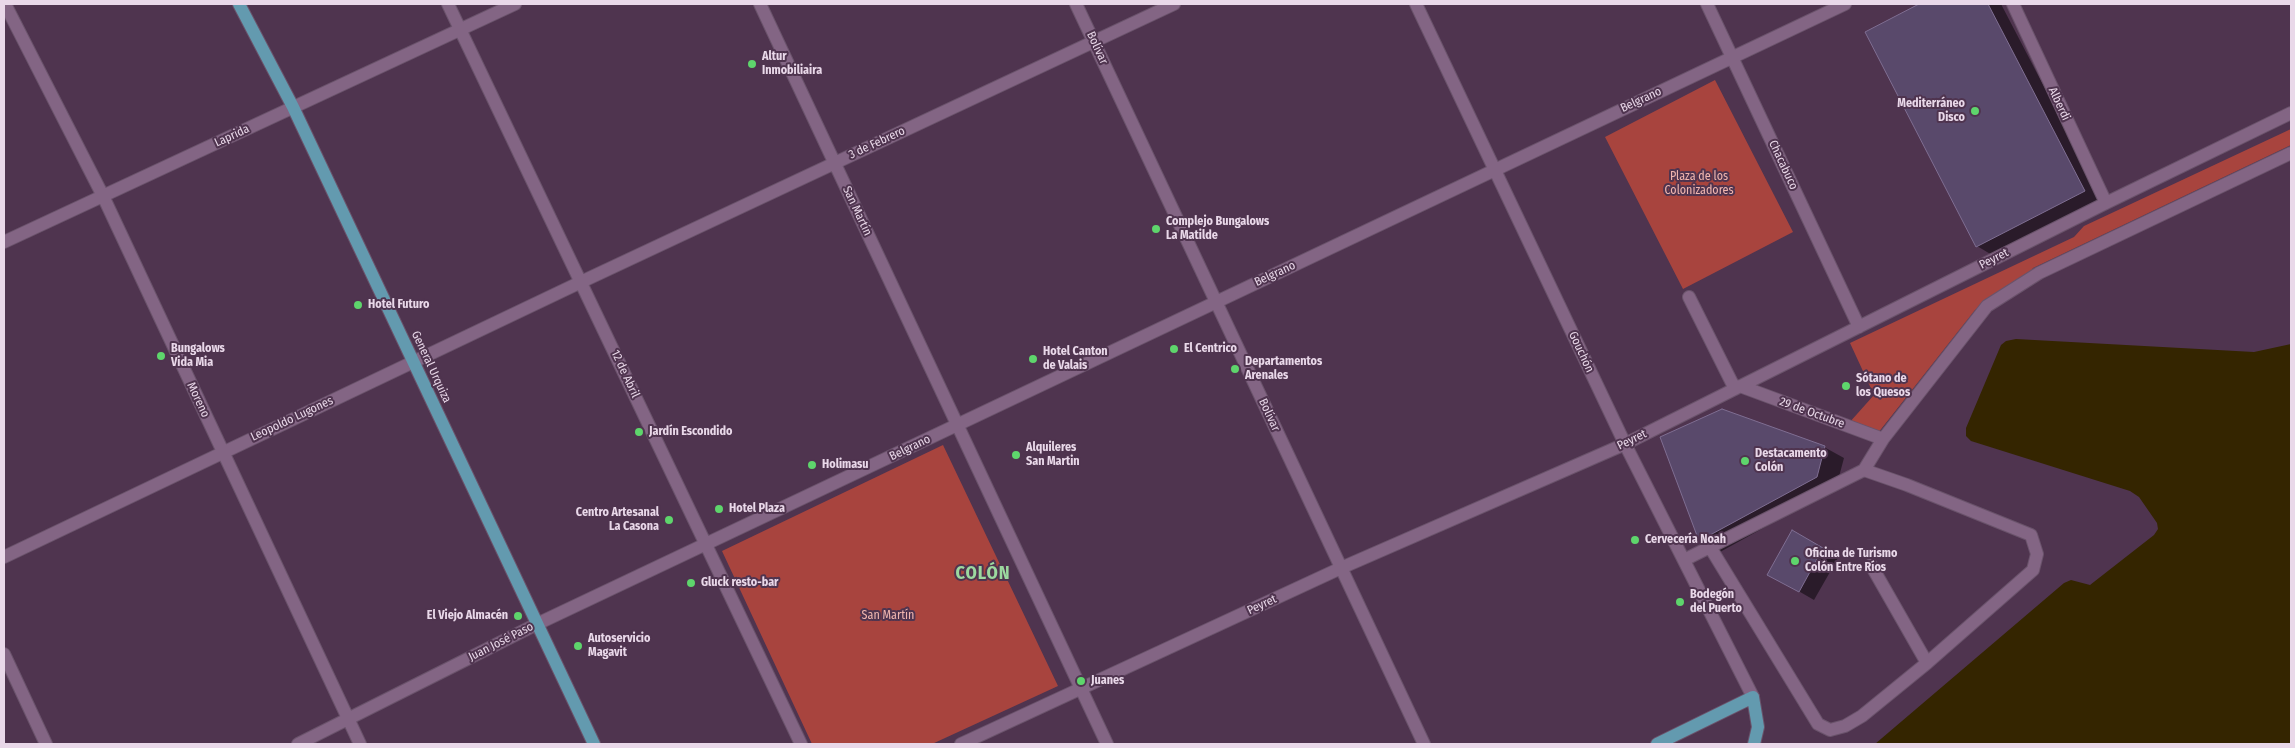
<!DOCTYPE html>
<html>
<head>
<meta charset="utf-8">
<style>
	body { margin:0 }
	#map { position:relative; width:2295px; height:748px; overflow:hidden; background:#4f344f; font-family:"Fira Sans Condensed",sans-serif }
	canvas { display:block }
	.frame { position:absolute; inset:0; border:5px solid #e9d8e9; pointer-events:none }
</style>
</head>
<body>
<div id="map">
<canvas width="2295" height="748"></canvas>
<div class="frame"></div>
</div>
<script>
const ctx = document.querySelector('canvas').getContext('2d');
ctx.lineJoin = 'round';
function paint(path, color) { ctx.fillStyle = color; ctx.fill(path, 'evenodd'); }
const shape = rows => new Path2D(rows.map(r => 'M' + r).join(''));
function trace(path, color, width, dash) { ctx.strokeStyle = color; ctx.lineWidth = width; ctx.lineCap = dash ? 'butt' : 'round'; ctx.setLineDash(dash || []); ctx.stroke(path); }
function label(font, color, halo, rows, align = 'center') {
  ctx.font = font + ' "Fira Sans Condensed",sans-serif'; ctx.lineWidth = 4; ctx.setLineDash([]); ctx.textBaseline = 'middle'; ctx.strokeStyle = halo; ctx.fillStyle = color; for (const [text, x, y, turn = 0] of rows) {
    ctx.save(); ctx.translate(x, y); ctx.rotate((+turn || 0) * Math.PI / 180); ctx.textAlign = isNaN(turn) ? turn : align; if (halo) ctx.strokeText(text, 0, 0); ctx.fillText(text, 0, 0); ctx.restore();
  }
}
paint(shape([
	[1715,80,1793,232,1683,289,1605,137],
	[2291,129,2291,145,2033,268,2028,276,1975,310,1878,433,1849,423,1874,395,1850,343,2074,237,2084,226],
	[943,445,1058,686,932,744,812,744,722,551]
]), '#a8443e');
paint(shape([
	[2016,339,2254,352,2291,344,2291,744,1875,744,2064,583,2071,580,2090,585,2154,535,2158,529,2157,523,2139,497,2130,491,1971,441,1966,436,1966,428,2001,345,2006,341]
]), '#342500');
paint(shape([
	[1921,4,2001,4,2104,202,1997,258,1977,246,1867,32],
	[1661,437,1824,447,1844,458,1836,488,1720,552,1700,541],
	[1792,532,1838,558,1814,600,1769,574]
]), '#0007');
const building = shape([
	[1919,4,1988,4,2085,191,1976,247,1865,32,1919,4],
	[1722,409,1825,446,1817,477,1699,541,1660,437,1722,409],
	[1792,530,1823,548,1799,592,1767,575,1792,530]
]);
paint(building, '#59496b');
trace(building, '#7f6e92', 1);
const minor = shape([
	[5,4,103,196,360,744],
	[448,4,801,744],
	[760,4,1107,744],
	[1076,4,1424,744],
	[1416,4,1625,444,1753,697],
	[1707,4,1859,327],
	[2013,4,2106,203],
	[4,242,515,4],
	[1689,297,1735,389],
	[1740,386,1883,439],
	[1864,470,1907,485,2031,535,2037,554,2033,570,1927,663],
	[1710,547,1818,724,1830,730,1845,726,1862,716,1927,663,1871,565],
	[4,557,581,282,1174,4],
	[1684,560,1864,470,1883,439,1987,306,2039,273,2291,153],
	[4,654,46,744],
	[298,744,537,624,1845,4],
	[961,744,1341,568,1625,444,2106,203,2291,113]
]);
const major = shape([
	[239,4,293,107,594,744],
	[1657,744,1753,697,1758,727,1754,744]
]);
trace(minor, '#6a536b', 14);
trace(major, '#6a536b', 14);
trace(minor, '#836584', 12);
trace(major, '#639aaf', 12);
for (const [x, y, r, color] of [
	[752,64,5,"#5ed56c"],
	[1975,111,5,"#5ed56c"],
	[1156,229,5,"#5ed56c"],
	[358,305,5,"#5ed56c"],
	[1174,349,5,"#5ed56c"],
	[161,356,5,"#5ed56c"],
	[1033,359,5,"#5ed56c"],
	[1235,369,5,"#5ed56c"],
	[1846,386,5,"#5ed56c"],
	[639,432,5,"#5ed56c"],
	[1016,455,5,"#5ed56c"],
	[1745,461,5,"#5ed56c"],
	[812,465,5,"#5ed56c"],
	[719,509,5,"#5ed56c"],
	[669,520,5,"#5ed56c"],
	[1635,540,5,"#5ed56c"],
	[1795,561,5,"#5ed56c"],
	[691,583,5,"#5ed56c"],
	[1680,602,5,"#5ed56c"],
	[518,616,5,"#5ed56c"],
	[578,646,5,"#5ed56c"],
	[1081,681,5,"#5ed56c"]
]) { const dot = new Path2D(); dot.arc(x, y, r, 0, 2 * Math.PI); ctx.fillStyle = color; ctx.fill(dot); trace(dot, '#4f344f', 2); }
label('12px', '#e9d8e9', '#4f344f', [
	["Bolívar",1097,48,65],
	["Belgrano",1641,100,-25],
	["Alberdi",2059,104,65],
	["Laprida",232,136,-25],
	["3 de Febrero",877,143,-25],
	["Chacabuco",1783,165,65],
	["San Martín",857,211,65],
	["Peyret",1994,259,-27],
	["Belgrano",1275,274,-25],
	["Gouchón",1581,352,65],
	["General Urquiza",431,367,65],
	["12 de Abril",625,374,65],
	["Moreno",198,400,65],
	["29 de Octubre",1812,413,20],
	["Bolívar",1269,415,65],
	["Leopoldo Lugones",292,419,-25],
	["Peyret",1632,440,-26],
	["Belgrano",910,448,-26],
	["Peyret",1262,605,-25],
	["Juan José Paso",501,642,-27]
]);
label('bold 12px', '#e9d8e9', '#4f344f', [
	["Altur",762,57],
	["Inmobiliaira",762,71],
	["Mediterráneo",1965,104,"right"],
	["Disco",1965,118,"right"],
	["Complejo Bungalows",1166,222],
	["La Matilde",1166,236],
	["Hotel Futuro",368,305],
	["Bungalows",171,349],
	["Vida Mia",171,363],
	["El Centrico",1184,349],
	["Hotel Canton",1043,352],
	["de Valais",1043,366],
	["Departamentos",1245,362],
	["Arenales",1245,376],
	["Sótano de",1856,379],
	["los Quesos",1856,393],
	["Jardín Escondido",649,432],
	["Alquileres",1026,448],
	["San Martin",1026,462],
	["Destacamento",1755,454],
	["Colón",1755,468],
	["Holimasu",822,465],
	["Hotel Plaza",729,509],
	["Centro Artesanal",659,513,"right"],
	["La Casona",659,527,"right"],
	["Cervecería Noah",1645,540],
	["Oficina de Turismo",1805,554],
	["Colón Entre Ríos",1805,568],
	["Gluck resto-bar",701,583],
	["Bodegón",1690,595],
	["del Puerto",1690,609],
	["El Viejo Almacén",508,616,"right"],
	["Autoservicio",588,639],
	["Magavit",588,653],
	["Juanes",1091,681]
], 'left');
label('12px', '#f1b6af', '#4f344f', [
	["Plaza de los",1699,177],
	["Colonizadores",1699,191],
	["San Martín",888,616]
]);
ctx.letterSpacing = '1px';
label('bold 18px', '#9cd89f', '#4f344f', [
	["COLÓN",983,574]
]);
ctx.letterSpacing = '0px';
</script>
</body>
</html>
